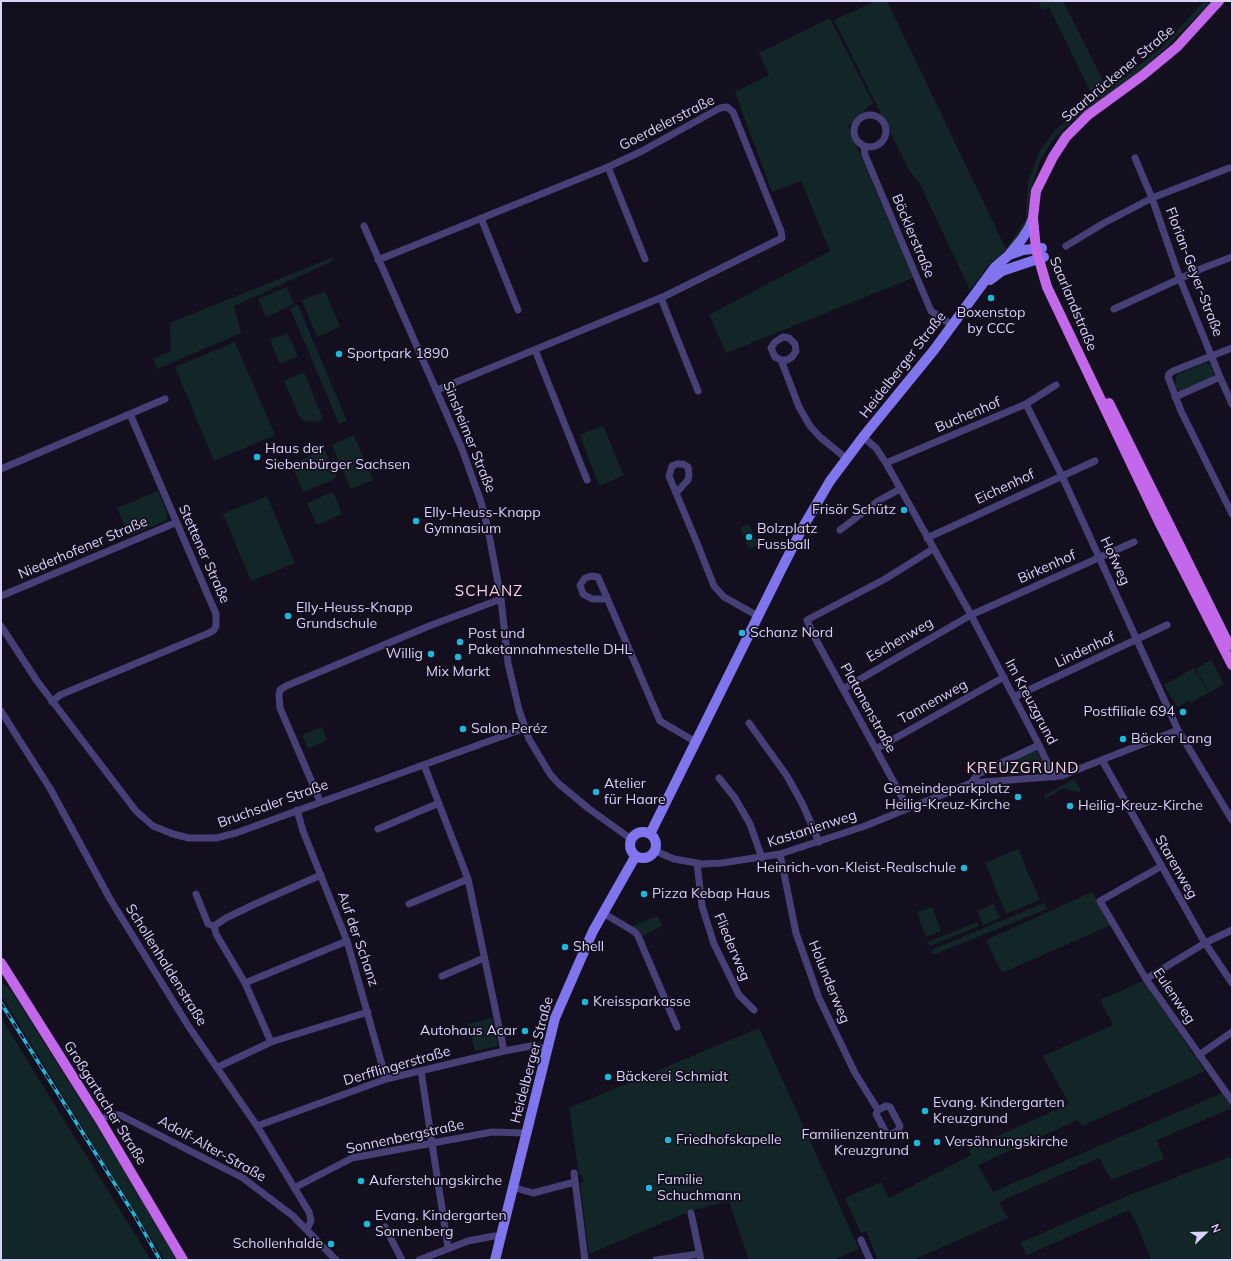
<!DOCTYPE html>
<html>
<head>
<meta charset="utf-8">
<style>
	body { margin:0 }
	#map { position:relative; width:1233px; height:1261px; overflow:hidden; background:#130f1e; font-family:Mulish,sans-serif }
	canvas { display:block }
	.frame { position:absolute; inset:0; border:2px solid #d9d2f9; pointer-events:none }
	.north { position:absolute; left:1185px; top:1213px; width:40px; height:40px; -webkit-text-stroke:3px #130f1e; paint-order:stroke; rotate:67deg; font-size:11px; font-weight:700; line-height:16px; text-align:center; color:#d9d2f9 }
	.north::after { content:''; display:block; margin:auto; width:14px; height:18px; background:#d9d2f9; clip-path:polygon(50% 0,100% 100%,50% 72%,0 100%) }
</style>
</head>
<body>
<div id="map">
<canvas width="1233" height="1261"></canvas>
<div class="frame"></div>
<div class="north">N</div>
</div>
<script>
const ctx = document.querySelector('canvas').getContext('2d');
ctx.lineJoin = 'round';
function paint(path, color) { ctx.fillStyle = color; ctx.fill(path, 'evenodd'); }
const shape = rows => new Path2D(rows.map(r => 'M' + r).join(''));
function trace(path, color, width, dash) { ctx.strokeStyle = color; ctx.lineWidth = width; ctx.lineCap = dash ? 'butt' : 'round'; ctx.setLineDash(dash || []); ctx.stroke(path); }
function label(font, color, halo, rows, align = 'center') {
  ctx.font = font + ' Mulish,sans-serif'; ctx.lineWidth = 3.5; ctx.setLineDash([]); ctx.textBaseline = 'middle'; ctx.strokeStyle = halo; ctx.fillStyle = color; for (const [text, x, y, turn = 0] of rows) {
    ctx.save(); ctx.translate(x, y); ctx.rotate((+turn || 0) * Math.PI / 180); ctx.textAlign = isNaN(turn) ? turn : align; if (halo) ctx.strokeText(text, 0, 0); ctx.fillText(text, 0, 0); ctx.restore();
  }
}
paint(shape([
	[876,1,887,1,1006,249,1026,219,1028,182,1040,150,1055,130,1071,116,1070,112,1092,95,1049,7,1042,10,1038,1,1063,1,1108,90,1162,47,1204,1,1212,1,1166,48,1146,66,1071,122,1053,140,1040,161,1032,186,1026,226,1006,252,1006,250,989,265,970,290,919,182,910,172,834,20],
	[830,18,873,103,848,126,913,278,726,353,709,315,830,251,801,181,772,192,735,92,769,75,759,53],
	[331,258,333,261,234,306,241,333,157,369,153,359,171,351,170,323],
	[287,287,294,304,266,317,258,299],
	[325,291,340,327,317,337,302,300],
	[298,305,347,421,339,424,290,308],
	[287,333,298,356,280,364,270,340],
	[235,342,275,435,214,461,175,367],
	[1206,363,1211,365,1214,376,1179,391,1177,389,1175,385,1176,377,1179,373],
	[304,372,323,419,316,422,304,421,299,416,284,381],
	[603,426,624,475,599,486,580,435],
	[354,435,373,480,351,489,332,445],
	[325,450,337,478,303,492,291,464],
	[158,491,167,512,167,520,129,536,117,508],
	[333,492,342,514,317,525,307,503],
	[267,496,295,563,251,581,223,514],
	[749,524,758,545,749,549,740,528],
	[1211,660,1224,684,1209,693,1196,669],
	[1194,668,1208,693,1191,703,1190,700,1177,707,1164,685],
	[322,727,327,740,308,749,302,735],
	[1037,750,1045,768,1005,770,989,773],
	[1074,779,1081,791,1077,792,1063,788,1044,800,1045,795],
	[1018,849,1040,900,1006,914,985,863],
	[1092,892,1111,925,1002,973,986,940],
	[1044,903,1047,909,933,955,931,950],
	[994,904,1000,918,983,925,977,911],
	[932,907,941,931,926,937,917,912],
	[658,916,662,926,642,936,638,930,632,926],
	[977,922,979,926,930,946,928,942],
	[1143,981,1205,1071,1082,1126,1078,1120,978,1165,993,1192,1222,1093,1232,1108,1157,1140,1164,1159,1111,1180,1099,1158,999,1202,1008,1218,913,1260,878,1260,866,1231,861,1233,845,1198,881,1182,889,1198,971,1155,969,1149,1069,1104,1043,1056,1113,1025,1100,1000],
	[1,982,11,990,158,1223,179,1260,165,1260,1,995],
	[1,1017,38,1078,151,1260,1,1260],
	[492,1018,498,1046,475,1051,468,1024],
	[759,1028,859,1249,833,1260,749,1260,729,1201,693,1210,589,1254,580,1183,584,1182,581,1174,579,1174,569,1108],
	[1232,1156,1232,1260,1151,1260,1137,1224,1129,1210,1027,1255,1020,1243,1122,1198]
]), '#132627');
trace(shape([
	'854 131a16 16 0 1 1 32 0a16 16 0 1 1-32 0Z',
	[864,147,865,155,931,311,952,325],
	[1135,158,1152,198,1180,279,1220,377,1175,397],
	[608,167,645,259],
	[481,218,518,310],
	[364,226,462,449,481,502,488,529,501,599,508,663,519,710,529,739,550,774,559,784,588,808,631,839],
	[1066,246,1104,223,1152,198,1229,168],
	[378,260,608,167,642,151,720,108,727,107,733,112,781,231,782,238,665,296,437,390],
	[661,298,698,391],
	[1114,309,1203,268,1232,257],
	[1232,348,1173,371,1169,374,1168,377,1181,411,1232,514],
	[535,350,587,480],
	[781,360,787,360,792,357,796,351,795,344,789,338,783,337,775,342,771,348,775,357,781,360,799,407,810,426,820,437,847,459],
	[1220,377,1232,404],
	[1026,404,1062,476,1178,730,1232,820],
	[863,437,876,448,886,463,971,615,1039,745,1054,777],
	[886,463,1026,404,1056,385],
	[1,469,165,399],
	[676,493,688,480,689,474,688,467,683,464,677,464,672,466,669,476,676,493,697,543,714,586,724,597,758,616],
	[840,530,878,501,900,489],
	[927,538,1095,461],
	[1,596,175,523],
	[607,599,592,599,583,594,580,585,585,578,592,576,598,577,660,721,696,742],
	[1,626,37,681,136,811,153,826,173,834,189,838,216,838,236,833,525,728],
	[843,689,971,615,1134,542],
	[1014,697,1167,625],
	[52,702,60,695,209,633,214,630,216,626,216,614,130,414],
	[1,711,51,790,110,899,189,1027,257,1126,309,1212,311,1221,307,1229],
	[749,723,787,776,803,805,819,842],
	[876,749,1004,677],
	[1102,760,1205,943,1232,983],
	[424,765,468,879,504,1051],
	[719,778,735,798,750,824,762,858],
	[971,783,978,774,1039,745],
	[320,801,280,708,279,696,280,690,286,686,429,626,501,599],
	[908,808,815,638,807,620,885,579,933,549],
	[297,810,303,831,347,941,386,1079],
	[378,829,439,803],
	[655,851,674,859,702,864,722,863,780,854,865,826,971,783,1061,776,1178,730],
	[780,854,796,933,819,998,855,1073,878,1110,876,1114,886,1133,890,1134,898,1131,900,1126,890,1107,886,1106,878,1110],
	[697,863,702,906,714,944,739,995,754,1010],
	[1160,867,1100,901,1146,979,1232,1101],
	[196,894,208,924,214,926,216,934,245,983,271,1042],
	[409,904,468,879],
	[603,913,635,932,638,936,677,1027],
	[214,926,226,918,255,904,321,875],
	[442,976,484,958],
	[1146,979,1205,943,1232,930],
	[245,983,347,941],
	[1199,1055,1232,1032],
	[218,1067,271,1042,368,1012],
	[421,1071,448,1248],
	[100,1120,109,1115,120,1115,243,1178,293,1216,336,1260],
	[257,1126,386,1079,504,1051,531,1046,548,1049],
	[574,1173,585,1260],
	[512,1187,533,1193,575,1182],
	[294,1188,352,1158,492,1132,527,1133],
	[691,1213,701,1260],
	[385,1227,402,1260],
	[861,1240,870,1260],
	[419,1260,468,1241,494,1236,500,1237],
	[656,1260,699,1254]
]), '#464077', 7);
trace(shape([
	[1009,255,1023,250,1042,248],
	[990,280,1002,271,1044,257],
	'630 845a13 13 0 1 1 26 0a13 13 0 1 1-26 0Z',
	[650,834,780,572,803,527,830,481,863,437,934,350,995,267,1009,255,1022,239,1029,228,1033,218],
	[495,1260,555,1018,593,931,635,857]
]), '#8175ed', 10);
trace(shape([
	[1219,1,1177,47,1143,75,1088,115,1066,137,1053,157,1036,191,1033,218,1036,249,1047,287,1160,524,1232,665],
	[1109,403,1229,645],
	[1,963,100,1120,183,1260]
]), '#c367eb', 10);
const rail = shape([
	[1,1003,135,1216,160,1260]
]);
trace(rail, '#1db9da', 3.5);
trace(rail, '#130f1e', 2, [6]);
for (const [x, y, r, color] of [
	[991,298,4,"#1db9da"],
	[339,354,4,"#1db9da"],
	[257,457,4,"#1db9da"],
	[904,510,4,"#1db9da"],
	[416,521,4,"#1db9da"],
	[749,537,4,"#1db9da"],
	[288,616,4,"#1db9da"],
	[742,633,4,"#1db9da"],
	[460,642,4,"#1db9da"],
	[431,654,4,"#1db9da"],
	[458,657,4,"#1db9da"],
	[1183,712,4,"#1db9da"],
	[463,729,4,"#1db9da"],
	[1123,739,4,"#1db9da"],
	[596,792,4,"#1db9da"],
	[1018,797,4,"#1db9da"],
	[1070,806,4,"#1db9da"],
	[964,868,4,"#1db9da"],
	[644,894,4,"#1db9da"],
	[565,947,4,"#1db9da"],
	[585,1002,4,"#1db9da"],
	[525,1031,4,"#1db9da"],
	[608,1077,4,"#1db9da"],
	[925,1111,4,"#1db9da"],
	[668,1140,4,"#1db9da"],
	[937,1142,4,"#1db9da"],
	[917,1143,4,"#1db9da"],
	[361,1181,4,"#1db9da"],
	[649,1188,4,"#1db9da"],
	[367,1224,4,"#1db9da"],
	[331,1244,4,"#1db9da"]
]) { const dot = new Path2D(); dot.arc(x, y, r, 0, 2 * Math.PI); ctx.fillStyle = color; ctx.fill(dot); trace(dot, '#130f1e', 1.5); }
label('14px', '#d9d2f9', '#130f1e', [
	["Saarbrückener Straße",1118,74,-40],
	["Goerdelerstraße",667,123,-27],
	["Böcklerstraße",913,236,67],
	["Florian-Geyer-Straße",1194,272,69],
	["Saarlandstraße",1073,304,67],
	["Heidelberger Straße",903,365,-52],
	["Buchenhof",968,415,-23],
	["Sinsheimer Straße",469,437,68],
	["Eichenhof",1005,487,-25],
	["Niederhofener Straße",83,548,-23],
	["Stettener Straße",204,554,66],
	["Hofweg",1115,561,65],
	["Birkenhof",1047,567,-24],
	["Eschenweg",900,640,-30],
	["Lindenhof",1085,650,-25],
	["Tannenweg",933,702,-29],
	["Im Kreuzgrund",1031,702,62],
	["Platanenstraße",868,708,61],
	["Bruchsaler Straße",273,804,-20],
	["Kastanienweg",812,829,-18],
	["Starenweg",1176,867,60],
	["Auf der Schanz",358,939,71],
	["Fliederweg",732,947,67],
	["Schollenhaldenstraße",166,965,58],
	["Holunderweg",829,982,68],
	["Eulenweg",1174,996,56],
	["Heidelberger Straße",532,1060,-75],
	["Derfflingerstraße",397,1066,-16],
	["Großgartacher Straße",105,1103,58],
	["Sonnenbergstraße",405,1137,-12],
	["Adolf-Alter-Straße",212,1149,29]
]);
label('14px', '#d9d2f9', '#130f1e', [
	["Boxenstop",991,313,"center"],
	["by CCC",991,329,"center"],
	["Sportpark 1890",347,354],
	["Haus der",265,449],
	["Siebenbürger Sachsen",265,465],
	["Frisör Schütz",896,510,"right"],
	["Elly-Heuss-Knapp",424,513],
	["Gymnasium",424,529],
	["Bolzplatz",757,529],
	["Fussball",757,545],
	["Elly-Heuss-Knapp",296,608],
	["Grundschule",296,624],
	["Schanz Nord",750,633],
	["Post und",468,634],
	["Paketannahmestelle DHL",468,650],
	["Willig",423,654,"right"],
	["Mix Markt",458,672,"center"],
	["Postfiliale 694",1175,712,"right"],
	["Salon Peréz",471,729],
	["Bäcker Lang",1131,739],
	["Atelier",604,784],
	["für Haare",604,800],
	["Gemeindeparkplatz",1010,789,"right"],
	["Heilig-Kreuz-Kirche",1010,805,"right"],
	["Heilig-Kreuz-Kirche",1078,806],
	["Heinrich-von-Kleist-Realschule",956,868,"right"],
	["Pizza Kebap Haus",652,894],
	["Shell",573,947],
	["Kreissparkasse",593,1002],
	["Autohaus Acar",517,1031,"right"],
	["Bäckerei Schmidt",616,1077],
	["Evang. Kindergarten",933,1103],
	["Kreuzgrund",933,1119],
	["Familienzentrum",909,1135,"right"],
	["Kreuzgrund",909,1151,"right"],
	["Friedhofskapelle",676,1140],
	["Versöhnungskirche",945,1142],
	["Familie",657,1180],
	["Schuchmann",657,1196],
	["Auferstehungskirche",369,1181],
	["Evang. Kindergarten",375,1216],
	["Sonnenberg",375,1232],
	["Schollenhalde",323,1244,"right"]
], 'left');
ctx.letterSpacing = '1px';
label('15px', '#f9d4e9', '#130f1e', [
	["SCHANZ",489,591],
	["KREUZGRUND",1023,768]
]);
ctx.letterSpacing = '0px';
</script>
</body>
</html>
